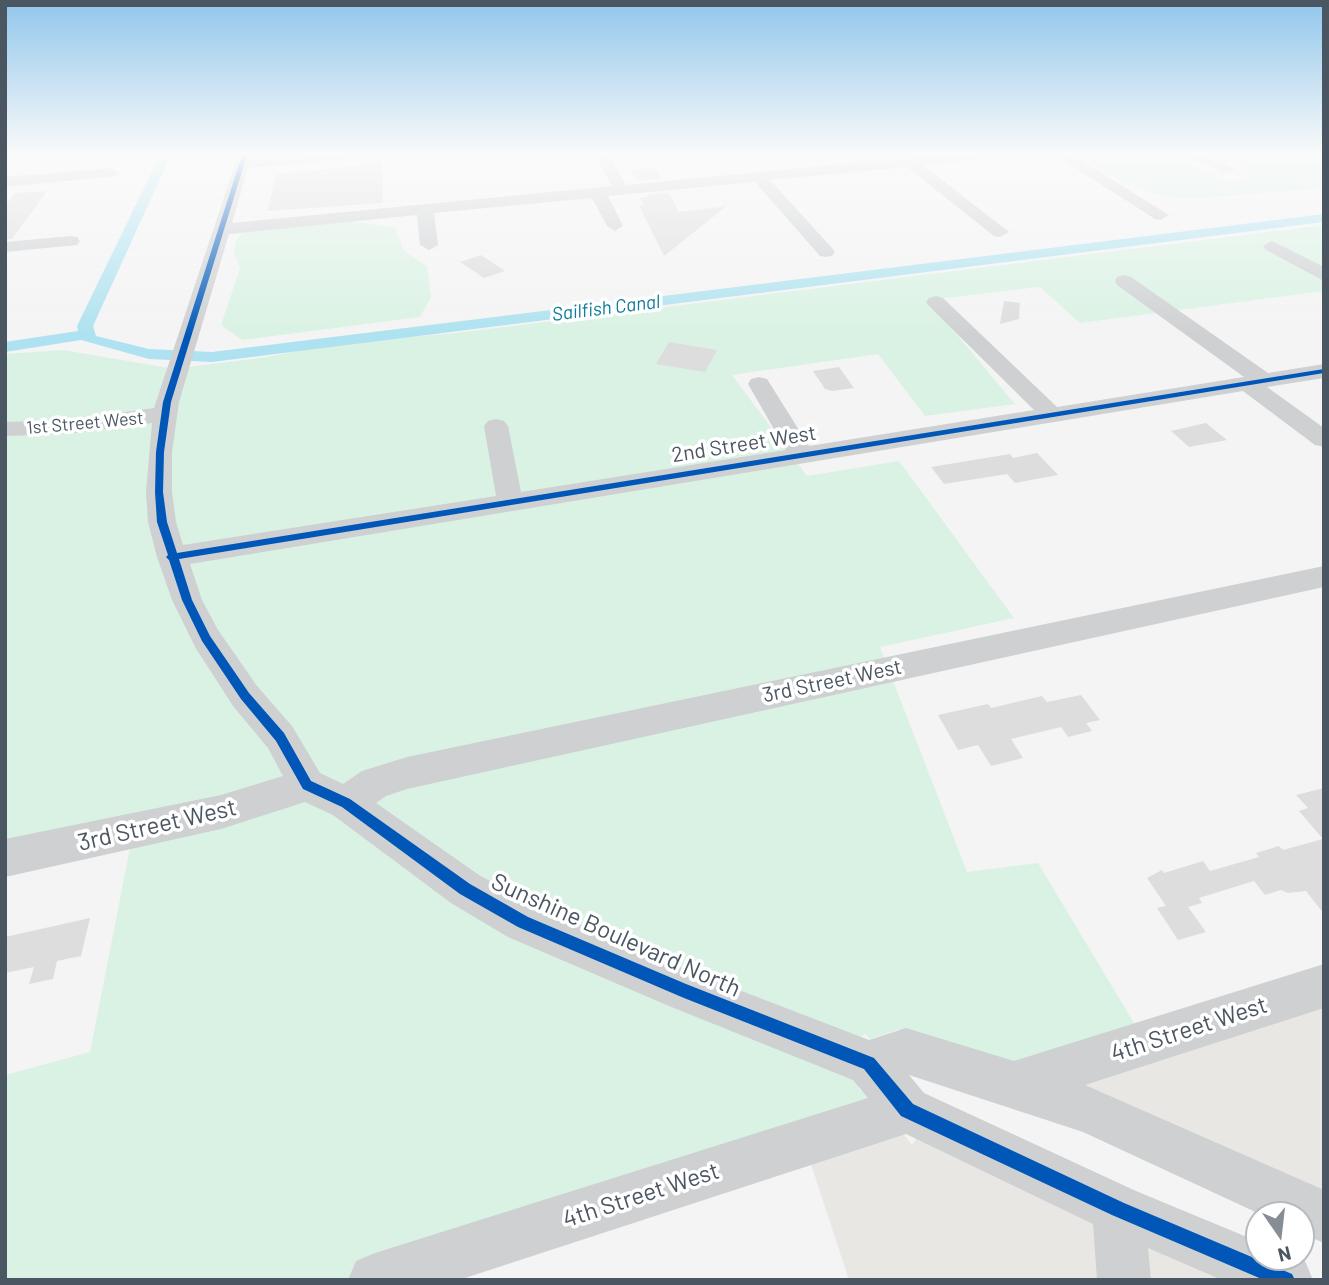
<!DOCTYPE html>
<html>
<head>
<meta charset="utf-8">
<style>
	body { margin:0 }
	#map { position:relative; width:1329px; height:1285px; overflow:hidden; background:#f4f4f4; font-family:Barlow,sans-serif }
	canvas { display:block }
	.frame { position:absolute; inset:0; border:7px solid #4a5661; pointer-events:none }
	.north { position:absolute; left:1245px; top:1201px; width:70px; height:70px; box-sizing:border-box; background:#fff; border:2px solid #b7bbc0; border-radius:50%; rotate:166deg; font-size:19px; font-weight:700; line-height:28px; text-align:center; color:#4a5661 }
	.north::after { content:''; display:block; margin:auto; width:24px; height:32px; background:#868d94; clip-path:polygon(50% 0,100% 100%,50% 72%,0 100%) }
</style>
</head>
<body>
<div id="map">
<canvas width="1329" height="1285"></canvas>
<div class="frame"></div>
<div class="north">N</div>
</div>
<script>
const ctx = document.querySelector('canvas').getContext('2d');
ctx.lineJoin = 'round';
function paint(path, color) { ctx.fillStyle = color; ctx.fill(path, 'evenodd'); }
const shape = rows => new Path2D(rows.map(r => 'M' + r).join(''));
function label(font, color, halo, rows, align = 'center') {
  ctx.font = font + ' Barlow,sans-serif'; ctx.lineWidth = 7; ctx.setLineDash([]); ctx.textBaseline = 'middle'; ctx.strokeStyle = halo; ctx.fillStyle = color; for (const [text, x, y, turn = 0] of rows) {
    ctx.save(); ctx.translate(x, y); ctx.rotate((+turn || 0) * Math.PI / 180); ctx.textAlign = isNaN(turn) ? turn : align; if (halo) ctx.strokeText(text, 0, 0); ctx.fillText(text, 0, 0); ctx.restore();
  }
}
paint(shape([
	[1324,992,1324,1193,1056,1077],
	[901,1131,912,1145,917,1138,1224,1280,849,1280,807,1152]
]), '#e8e7e3');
paint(shape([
	[1085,155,1175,155,1226,180,1242,180,1251,175,1239,166,1200,155,1322,155,1324,188,1201,198,1163,197,1125,183,1100,170,1085,159],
	[331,218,395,228,404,251,427,266,431,297,420,317,242,340,221,325,240,268,234,254,236,240,249,226],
	[1324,225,1324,291,1080,323,1040,287,928,300,1015,404,925,416,878,354,732,375,807,476,899,461,1014,618,880,647,967,872,1038,863,1149,1048,1056,1077,905,1031,897,1030,870,1039,865,1033,861,1038,689,972,530,905,474,875,318,773,218,632,199,595,173,518,170,489,174,413,187,367,261,358,347,342,456,333],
	[63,350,169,368,160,562,175,606,194,645,232,704,337,816,396,862,455,904,857,1081,860,1091,867,1088,887,1114,435,1280,5,1280,5,1075,90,1052,131,843,5,867,5,354]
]), '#d9f2e3');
paint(shape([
	[160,155,171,155,93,326,96,336,149,349,212,352,1324,214,1324,222,212,362,149,359,81,340,5,352,5,342,78,331,77,326,160,155]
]), '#aee2f0');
paint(shape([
	[382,163,383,203,267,211,277,174],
	[655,168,661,179,638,181,631,170],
	[47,191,12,239,5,239,5,205,15,193],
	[669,193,679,212,727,206,664,256,639,205,643,205,640,198,648,197,646,195],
	[481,255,505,271,484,278,460,262],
	[1004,301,1020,303,1019,319,1000,324],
	[669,342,717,350,705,372,656,364],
	[839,367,854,388,832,391,825,389,813,371],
	[1206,423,1227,440,1189,447,1171,431],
	[1037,453,1058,475,1015,483,1007,474,944,484,931,467,1010,454,1013,458],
	[1081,695,1100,720,1086,723,1092,731,1068,737,1061,727,1011,739,1023,758,991,766,978,745,958,750,938,715,988,704,991,708,1042,696,1047,702],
	[1324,788,1324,914,1306,891,1288,893,1281,890,1265,895,1254,881,1199,898,1202,903,1188,907,1206,932,1178,940,1157,908,1166,906,1147,878,1162,870,1164,873,1203,861,1210,871,1259,857,1256,853,1279,846,1283,850,1323,839,1299,811,1308,808,1296,795],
	[90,918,81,956,57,961,53,979,29,984,34,967,5,973,5,937]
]), '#ddddde');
paint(shape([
	[238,155,252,155,251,159,357,155,350,159,248,168,232,223,612,186,595,155,609,155,626,185,933,155,990,155,983,159,923,165,1009,232,1000,237,994,236,907,167,770,180,832,248,835,252,832,256,826,257,820,256,755,182,608,196,623,226,615,231,607,226,592,198,434,213,438,245,429,250,420,245,417,215,229,234,179,402,172,452,172,492,176,522,183,545,496,496,484,426,488,421,496,419,504,421,508,426,521,492,786,450,748,384,751,379,759,377,767,379,809,446,1034,410,929,306,926,302,929,298,936,296,943,298,1057,407,1244,377,1117,285,1115,281,1117,277,1124,275,1131,277,1268,373,1324,364,1324,378,1267,387,1324,428,1324,447,1315,445,1243,391,190,564,202,600,218,630,257,686,292,726,320,773,343,784,362,771,407,757,1324,566,1324,587,407,789,386,796,376,803,479,875,538,907,687,970,869,1040,906,1028,1014,1061,1324,964,1324,1008,1085,1085,1324,1190,1324,1243,1301,1233,1301,1215,1262,1215,1083,1132,909,1075,924,1093,1136,1191,1259,1242,1259,1257,1295,1257,1305,1261,1313,1280,1222,1280,1148,1248,1151,1280,1097,1280,1093,1224,906,1134,459,1280,348,1280,356,1261,375,1253,868,1098,853,1080,669,1006,508,937,451,903,333,815,305,802,221,829,5,877,5,839,221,795,283,776,268,748,233,706,195,647,172,600,157,557,148,522,146,492,152,423,68,434,5,436,5,422,68,420,154,408,238,155],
	[1055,155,1073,155,1169,215,1161,220,1155,219,1055,155],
	[1183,155,1205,155,1235,169,1228,173,1223,172,1183,155],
	[111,168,119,173,116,176,5,187,5,177,111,168],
	[71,236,77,237,80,241,77,245,5,252,5,242,71,236],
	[1272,241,1324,267,1324,281,1266,250,1263,246,1272,241]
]), '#ced0d2');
paint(shape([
	[242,155,247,155,171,402,164,452,163,492,167,522,177,553,1324,369,1324,373,179,559,192,600,210,636,249,693,284,733,311,781,350,799,470,884,528,917,686,984,874,1058,913,1104,1124,1203,1292,1274,1295,1280,1264,1280,1112,1215,901,1116,864,1069,684,998,518,927,460,894,342,807,303,789,276,741,241,699,202,641,182,600,169,560,166,557,168,555,157,522,155,492,156,452,163,402,242,155]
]), '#0057b8');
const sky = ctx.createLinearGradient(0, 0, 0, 335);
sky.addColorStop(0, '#91c6eb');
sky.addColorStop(0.46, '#fafafa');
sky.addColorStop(1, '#fafafa00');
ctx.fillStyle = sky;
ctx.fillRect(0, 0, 1329, 335);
label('18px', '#4a5661', '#fff', [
	["1st Street West",85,423,-5]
]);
label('italic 19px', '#0c7c9b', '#fff', [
	["Sailfish Canal",606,308,-7]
]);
label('21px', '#4a5661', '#fff', [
	["2nd Street West",744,444,-9],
	["3rd Street West",832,681,-12]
]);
label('24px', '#4a5661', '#fff', [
	["3rd Street West",157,825,-13],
	["Sunshine Boulevard North",616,935,24],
	["4th Street West",1189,1029,-18],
	["4th Street West",641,1195,-18]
]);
</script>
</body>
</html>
